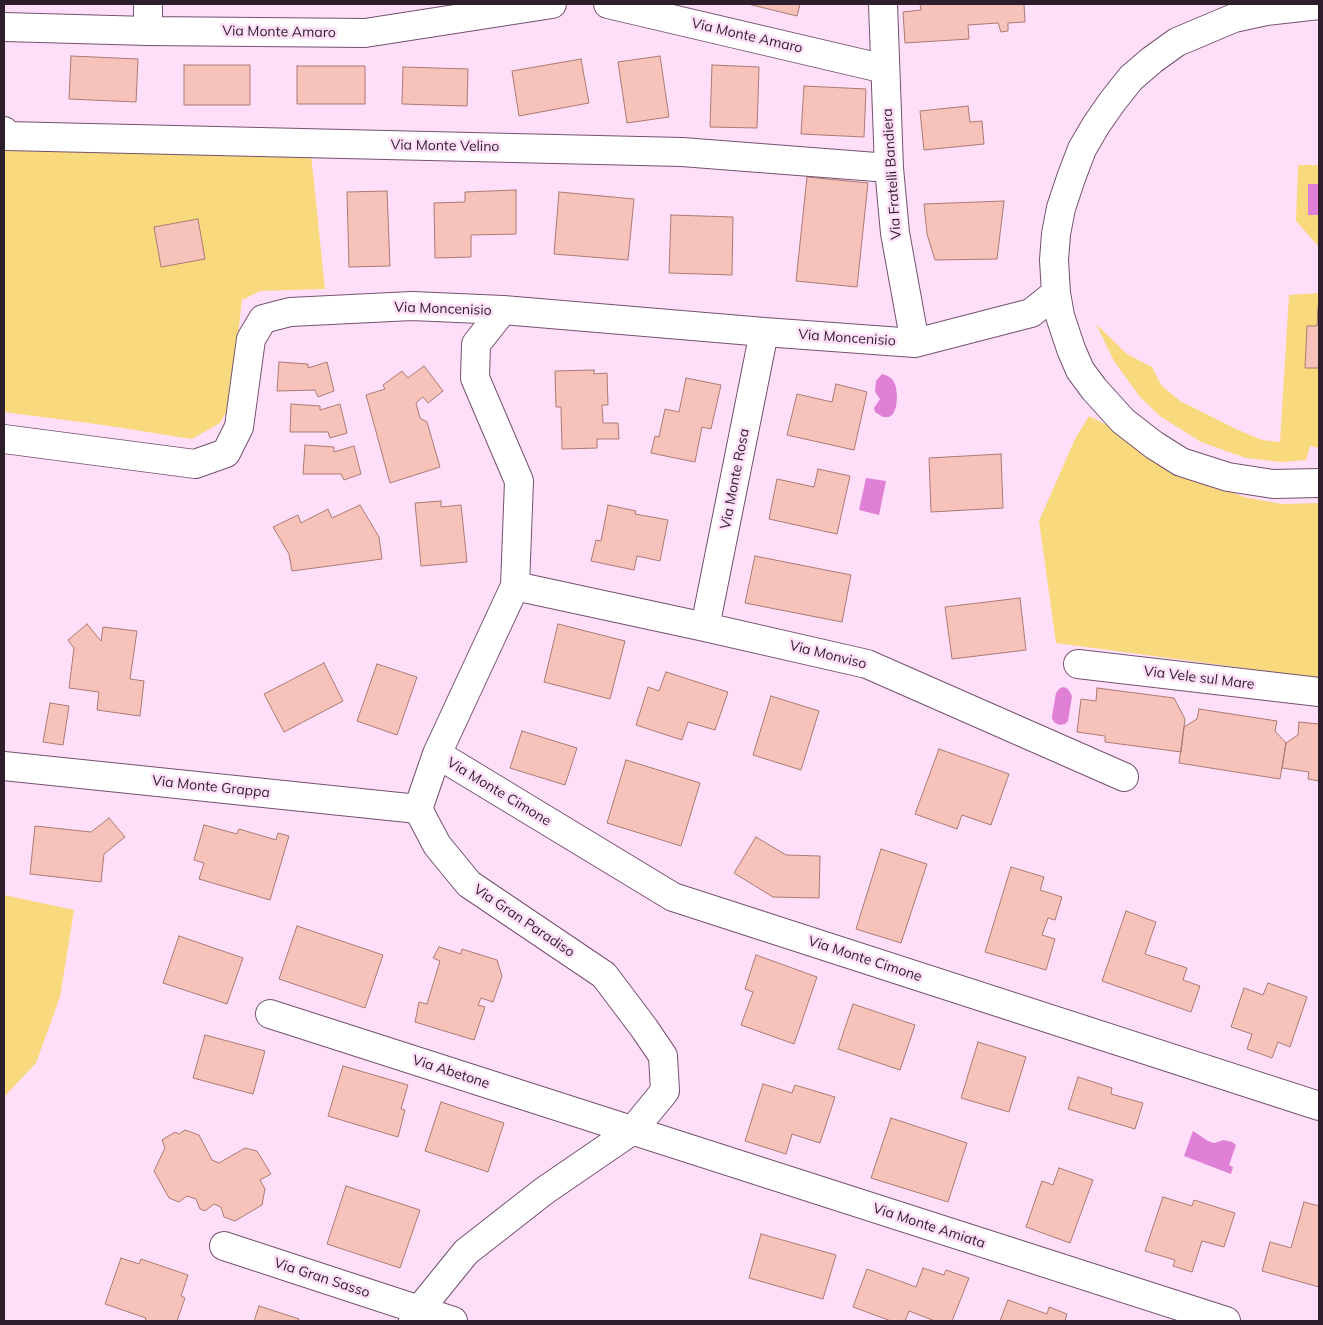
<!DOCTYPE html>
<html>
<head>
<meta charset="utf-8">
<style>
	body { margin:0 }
	#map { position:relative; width:1323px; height:1325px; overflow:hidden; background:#fedef9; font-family:Mulish,sans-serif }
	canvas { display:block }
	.frame { position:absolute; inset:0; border:5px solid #2d1e2b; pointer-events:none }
</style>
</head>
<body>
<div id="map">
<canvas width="1323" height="1325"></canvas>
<div class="frame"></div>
</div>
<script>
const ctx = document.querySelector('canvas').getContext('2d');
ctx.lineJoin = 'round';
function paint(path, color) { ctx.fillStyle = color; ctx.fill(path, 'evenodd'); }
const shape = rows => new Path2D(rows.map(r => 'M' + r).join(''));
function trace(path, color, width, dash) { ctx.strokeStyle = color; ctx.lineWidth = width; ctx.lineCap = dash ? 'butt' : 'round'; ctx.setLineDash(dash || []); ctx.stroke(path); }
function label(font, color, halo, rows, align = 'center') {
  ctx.font = font + ' Mulish,sans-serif'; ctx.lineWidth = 5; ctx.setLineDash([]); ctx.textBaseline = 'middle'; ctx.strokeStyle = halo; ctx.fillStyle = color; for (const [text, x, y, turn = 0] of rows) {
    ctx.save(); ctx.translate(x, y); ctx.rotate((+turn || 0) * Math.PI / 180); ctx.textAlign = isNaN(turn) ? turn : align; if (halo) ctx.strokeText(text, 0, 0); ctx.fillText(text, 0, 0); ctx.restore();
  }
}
paint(shape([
	[4,139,311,154,325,289,260,291,242,300,237,343,233,400,220,423,192,439,103,425,4,412],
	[1298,165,1319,165,1319,247,1296,221],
	[1319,293,1319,448,1310,446,1306,460,1281,462,1246,458,1201,442,1160,416,1140,397,1114,361,1096,324,1127,354,1152,367,1161,385,1180,401,1236,429,1262,440,1280,442,1289,295],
	[1089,416,1113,428,1211,483,1244,497,1282,504,1319,503,1319,678,1056,643,1039,521,1075,439],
	[4,895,74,910,60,997,36,1063,4,1097]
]), '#f9d97e');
paint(shape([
	[1308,184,1319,184,1319,215,1308,215],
	[882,374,888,376,893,380,896,387,897,397,896,407,893,414,889,417,883,417,875,412,874,408,880,399,875,392,876,381],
	[866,478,886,481,879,515,859,510],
	[1064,687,1068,689,1072,696,1068,721,1065,724,1060,725,1055,723,1052,719,1052,716,1056,693,1060,688],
	[1193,1131,1208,1141,1214,1143,1224,1140,1232,1142,1236,1145,1229,1165,1233,1167,1231,1174,1184,1156]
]), '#df7fd6');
const building = shape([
	[748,4,800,4,797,16,748,4],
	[920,4,1024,4,1025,22,1008,23,1008,31,1001,32,998,23,968,25,969,39,905,43,903,12,921,10,920,4],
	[71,56,138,59,136,102,69,99,71,56],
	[660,56,669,117,627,123,618,62,660,56],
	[581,59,589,103,519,116,512,71,581,59],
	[184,65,250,65,250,105,184,105,184,65],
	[712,65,759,67,757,128,710,127,712,65],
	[297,66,365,66,365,104,297,104,297,66],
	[403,67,468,69,467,106,402,104,403,67],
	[804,86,866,89,864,137,801,134,804,86],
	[968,106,970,122,982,121,984,144,924,150,920,111,968,106],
	[807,177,868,183,857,287,796,281,807,177],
	[516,190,516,234,471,235,471,257,435,258,434,203,465,202,465,192,516,190],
	[387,191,390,266,349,267,347,192,387,191],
	[559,192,634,199,628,260,554,254,559,192],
	[1004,201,997,259,935,260,927,234,924,204,1004,201],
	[671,215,733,217,732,275,669,273,671,215],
	[198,219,205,259,161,267,154,227,198,219],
	[1318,307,1319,307,1319,368,1305,368,1307,326,1317,326,1318,307],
	[279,362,308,364,308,368,327,362,334,391,318,397,315,390,277,391,279,362],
	[424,366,443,391,428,403,423,397,416,403,420,418,427,422,440,467,390,483,366,395,385,389,383,385,402,371,408,378,424,366],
	[594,370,594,374,607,373,608,405,602,405,603,423,618,423,619,439,597,439,597,448,562,449,561,407,556,407,555,371,594,370],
	[686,378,721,385,711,429,702,427,695,462,651,453,655,436,659,437,665,409,679,412,686,378],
	[836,384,867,392,854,450,787,435,797,394,832,402,836,384],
	[291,404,320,406,320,410,340,404,347,433,330,438,328,432,290,432,291,404],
	[305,445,334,447,334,452,354,446,361,474,344,480,341,474,303,474,305,445],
	[1001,454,1003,508,931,512,929,458,1001,454],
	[818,469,850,476,837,534,769,519,777,479,814,487,818,469],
	[441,501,441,507,461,505,467,562,421,566,415,503,441,501],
	[360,505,379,537,382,559,292,571,289,554,273,527,298,515,301,523,328,509,332,518,360,505],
	[608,505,636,511,635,514,668,520,660,561,637,556,634,570,591,561,596,540,601,541,608,505],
	[755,556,851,575,842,622,745,603,755,556],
	[1020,598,1026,650,952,659,945,607,1020,598],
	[87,624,101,641,103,627,137,631,130,679,144,681,140,716,97,710,99,692,69,688,74,648,68,640,87,624],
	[558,624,625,641,610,699,544,682,558,624],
	[324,663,343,701,284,732,264,694,324,663],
	[377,664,417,677,397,735,357,721,377,664],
	[666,672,728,692,715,730,688,722,682,740,636,725,648,687,659,691,666,672],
	[1097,688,1174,698,1185,719,1181,752,1105,742,1105,736,1077,732,1081,699,1096,701,1097,688],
	[771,696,819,711,801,770,753,755,771,696],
	[50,703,69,706,63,745,43,742,50,703],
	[1199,709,1277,721,1275,731,1286,743,1280,779,1179,763,1184,727,1197,719,1199,709],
	[1299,722,1319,724,1319,781,1308,779,1309,772,1282,768,1286,743,1298,735,1299,722],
	[522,731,577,748,565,785,510,768,522,731],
	[939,749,1009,774,991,825,962,815,957,829,915,814,939,749],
	[626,760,700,783,681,846,607,823,626,760],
	[109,818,125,837,104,854,101,882,30,874,35,826,91,832,109,818],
	[204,825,237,834,239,829,276,840,278,833,289,836,270,900,199,879,204,863,194,860,204,825],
	[756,837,786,855,820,856,819,898,773,897,734,873,756,837],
	[881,849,927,864,901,943,856,929,881,849],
	[1011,867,1044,877,1040,890,1062,897,1055,920,1048,918,1042,935,1055,939,1046,970,985,952,1011,867],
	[1126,911,1156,922,1145,954,1187,968,1183,980,1200,986,1191,1012,1102,981,1126,911],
	[297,926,383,955,365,1008,279,979,297,926],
	[179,936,243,958,227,1004,163,983,179,936],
	[439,947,461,954,462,949,497,960,502,976,493,1002,481,998,478,1005,485,1007,474,1040,415,1022,419,1002,427,1004,440,961,433,958,439,947],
	[756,955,817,977,794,1044,741,1025,753,992,745,989,756,955],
	[1268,983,1307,997,1290,1047,1278,1042,1272,1058,1247,1049,1252,1034,1231,1027,1244,988,1263,995,1268,983],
	[853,1004,915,1025,900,1070,838,1049,853,1004],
	[205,1035,265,1051,253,1094,193,1078,205,1035],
	[978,1042,1026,1057,1009,1112,961,1098,978,1042],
	[343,1066,408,1085,401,1109,405,1110,398,1137,328,1116,343,1066],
	[1078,1077,1112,1088,1111,1094,1143,1103,1135,1129,1068,1109,1078,1077],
	[763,1084,792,1093,795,1085,835,1097,820,1143,792,1134,786,1154,745,1141,763,1084],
	[441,1102,504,1123,488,1172,425,1151,441,1102],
	[891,1118,967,1143,948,1202,871,1178,891,1118],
	[185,1130,199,1135,212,1160,219,1163,245,1148,257,1151,271,1174,260,1180,265,1189,262,1205,235,1221,224,1217,221,1207,214,1204,205,1211,200,1209,196,1199,187,1196,179,1202,169,1198,154,1171,165,1148,162,1140,175,1132,179,1134,185,1130],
	[1059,1168,1093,1180,1070,1243,1026,1227,1042,1181,1053,1185,1059,1168],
	[346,1186,420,1210,400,1268,327,1244,346,1186],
	[1163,1197,1192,1206,1194,1200,1235,1213,1224,1247,1202,1241,1192,1272,1173,1266,1175,1260,1145,1251,1163,1197],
	[1304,1202,1319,1206,1319,1287,1262,1271,1270,1242,1291,1248,1304,1202],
	[761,1234,836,1255,823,1299,749,1278,761,1234],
	[121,1258,139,1264,141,1259,188,1275,181,1296,185,1298,177,1321,145,1321,146,1318,105,1304,121,1258],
	[923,1268,944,1275,946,1270,969,1278,952,1321,935,1321,909,1311,905,1321,891,1321,853,1307,867,1269,916,1287,923,1268],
	[1008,1300,1047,1314,1049,1307,1067,1314,1065,1321,1000,1321,1008,1300],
	[259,1306,299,1319,298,1321,254,1321,259,1306]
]);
paint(building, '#f7c2b9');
trace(building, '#ab7b72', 1);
const minor = shape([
	[608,4,885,69],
	[883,4,889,168,895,233,915,343],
	[1319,5,1266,11,1234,18,1177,42,1152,60,1131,78,1112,102,1096,125,1082,149,1071,178,1061,208,1056,234,1054,260,1056,293,1060,316,1071,349,1080,370,1094,389,1123,421,1154,445,1181,462,1228,477,1273,484,1319,483],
	[4,27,148,31,365,33,552,4],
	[148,31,148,4],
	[4,131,6,136,682,152,889,168],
	[4,439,195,464,226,453,239,427,251,339,263,319,290,312,412,306,503,310,764,332,915,343,1031,313,1056,293],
	[515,586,705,627,867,664,1124,777],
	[705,627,764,332],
	[1078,664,1319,692],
	[437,754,673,897,1319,1106],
	[4,766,418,809],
	[270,1014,1226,1321],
	[224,1246,453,1321],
	[413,1321,419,1310,466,1252,544,1191,633,1130,665,1091,663,1056,644,1028,604,975,469,884,437,845,418,809,437,754,515,586,519,481,475,378,476,344,503,310]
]);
trace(minor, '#745270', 30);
trace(minor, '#fff', 28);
label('14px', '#2d1e2b', '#fedef9', [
	["Via Monte Amaro",279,32,1],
	["Via Monte Amaro",747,36,13],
	["Via Monte Velino",445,146,1],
	["Via Fratelli Bandiera",892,174,-94],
	["Via Moncenisio",443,309,2],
	["Via Moncenisio",847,338,4],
	["Via Monte Rosa",735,479,-79],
	["Via Monviso",828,655,14],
	["Via Vele sul Mare",1199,678,7],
	["Via Monte Grappa",211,787,6],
	["Via Monte Cimone",499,792,31],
	["Via Gran Paradiso",524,921,34],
	["Via Monte Cimone",865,959,18],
	["Via Abetone",451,1072,18],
	["Via Monte Amiata",929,1226,18],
	["Via Gran Sasso",322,1278,18]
]);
</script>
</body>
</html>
